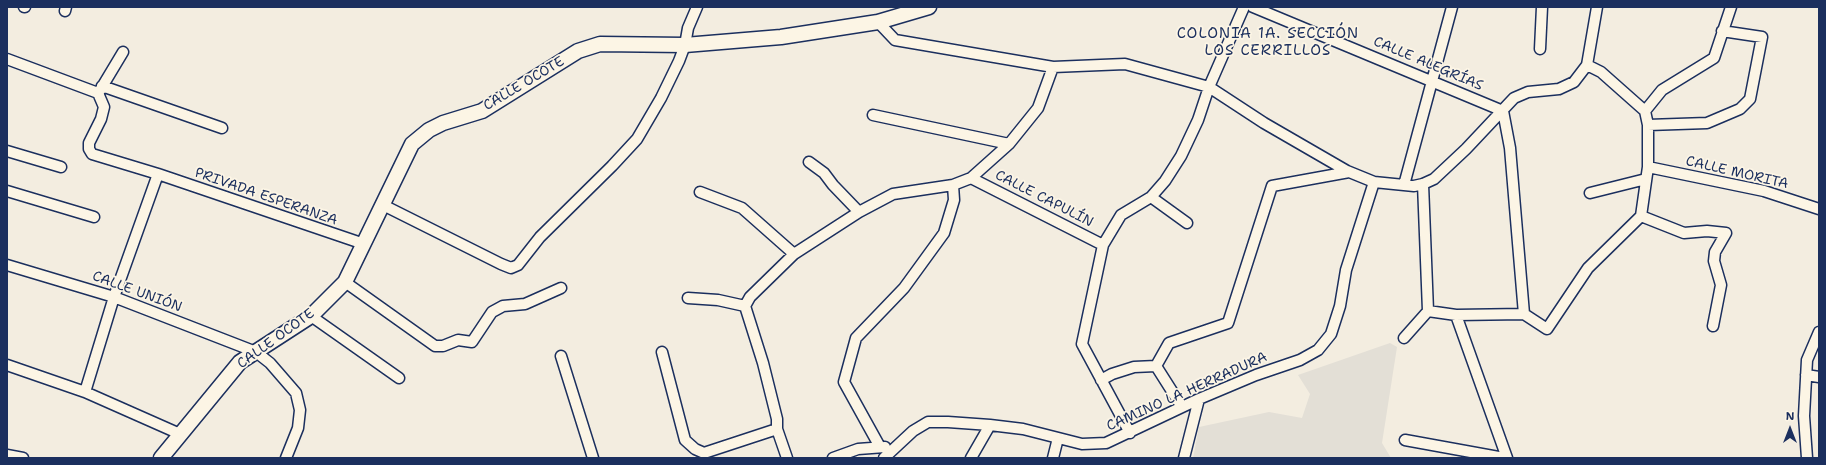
<!DOCTYPE html>
<html>
<head>
<meta charset="utf-8">
<style>
	body { margin:0 }
	#map { position:relative; width:1826px; height:465px; overflow:hidden; background:#f3ede0; font-family:"Shantell Sans",sans-serif }
	canvas { display:block }
	.frame { position:absolute; inset:0; border:8px solid #1b2f5e; pointer-events:none }
	.north { position:absolute; left:1770px; top:409px; width:40px; height:40px; -webkit-text-stroke:3px #fcf5e5; paint-order:stroke; rotate:0deg; font-size:11px; font-weight:700; line-height:16px; text-align:center; color:#1b2f5e }
	.north::after { content:''; display:block; margin:auto; width:14px; height:18px; background:#1b2f5e; clip-path:polygon(50% 0,100% 100%,50% 72%,0 100%) }
</style>
</head>
<body>
<div id="map">
<canvas width="1826" height="465"></canvas>
<div class="frame"></div>
<div class="north">N</div>
</div>
<script>
const ctx = document.querySelector('canvas').getContext('2d');
ctx.lineJoin = 'round';
function paint(path, color) { ctx.fillStyle = color; ctx.fill(path, 'evenodd'); }
const shape = rows => new Path2D(rows.map(r => 'M' + r).join(''));
function trace(path, color, width, dash) { ctx.strokeStyle = color; ctx.lineWidth = width; ctx.lineCap = dash ? 'butt' : 'round'; ctx.setLineDash(dash || []); ctx.stroke(path); }
function label(font, color, halo, rows, align = 'center') {
  ctx.font = font + ' "Shantell Sans",sans-serif'; ctx.lineWidth = 3.5; ctx.setLineDash([]); ctx.textBaseline = 'middle'; ctx.strokeStyle = halo; ctx.fillStyle = color; for (const [text, x, y, turn = 0] of rows) {
    ctx.save(); ctx.translate(x, y); ctx.rotate((+turn || 0) * Math.PI / 180); ctx.textAlign = isNaN(turn) ? turn : align; if (halo) ctx.strokeText(text, 0, 0); ctx.fillText(text, 0, 0); ctx.restore();
  }
}
paint(shape([
	[1390,343,1397,347,1382,443,1391,458,1193,458,1199,427,1269,412,1302,418,1310,394,1298,375]
]), '#e3dfd6');
const street = shape([
	[24,7,25,7],
	[1253,7,1503,111,1510,148,1524,314],
	[65,11,66,7],
	[878,22,895,40,1053,67,1125,64,1209,87,1264,123,1347,171,1374,182],
	[1540,49,1542,7],
	[7,59,98,93,104,107,101,119,89,143,89,149,92,154,158,174,364,244],
	[1587,65,1601,72,1645,111],
	[102,86,222,128],
	[99,92,123,52],
	[873,115,1009,144],
	[1648,125,1707,123,1740,109,1750,99,1762,37,1722,31],
	[7,151,61,167],
	[809,162,824,173,833,185,859,212],
	[1648,167,1764,191,1819,209],
	[971,178,1103,245],
	[1404,185,1452,7],
	[7,191,94,217],
	[700,192,742,208,794,254],
	[1590,193,1646,179],
	[1151,197,1187,223],
	[383,205,501,264,511,268,518,265,540,237,612,166,637,139,661,98,679,61,685,45,688,28,697,7],
	[1641,216,1684,233,1707,231,1726,233,1715,252,1714,261,1721,285,1713,326],
	[7,265,114,297,256,352,270,363,296,393,300,410,298,428,286,458],
	[345,282,435,346,443,346,458,340,472,342,492,312,503,306,525,304,561,288],
	[688,298,718,300,745,306],
	[1428,311,1456,315,1524,314,1547,329,1588,268,1641,216,1648,167,1648,125,1645,111,1662,90,1714,58,1731,7],
	[1456,315,1507,458],
	[311,316,399,378],
	[1404,338,1428,311,1423,184],
	[662,352,685,440,695,449,704,453,777,429],
	[561,356,593,458],
	[7,365,85,392,180,434],
	[1156,366,1169,343,1228,323,1272,186,1349,172],
	[1806,375,1819,377],
	[1101,380,1112,374,1134,367,1156,366,1182,407],
	[85,392,114,297,158,174],
	[1130,433,1082,344,1103,245,1121,215,1151,197,1165,181,1181,156,1198,120,1209,87,1244,7],
	[1405,440,1504,458],
	[880,447,844,382,856,338,904,288,944,233,954,200,953,185],
	[7,455,23,458],
	[787,458,777,429,777,419,763,363,745,306,750,297,794,254,859,212,893,194,953,185,971,178,1009,144,1038,108,1053,67],
	[833,458,858,449,885,447],
	[884,458,913,431,928,422,948,422,990,425,1023,429,1082,444,1106,443,1199,399,1256,375,1300,360,1318,350,1331,334,1340,306,1346,270,1374,182,1414,186,1423,184,1434,179,1466,149,1514,98,1528,92,1559,89,1574,82,1587,65,1597,7],
	[971,458,990,425],
	[1053,458,1058,438],
	[1184,458,1199,399],
	[1807,458,1804,416,1807,360,1819,332]
]);
const secondary = shape([
	[161,458,240,362,311,316,345,282,412,144,429,130,443,123,482,111,578,51,600,44,685,45,781,37,878,22,929,7]
]);
trace(street, '#1b2f5e', 13);
trace(secondary, '#1b2f5e', 17);
trace(street, '#fcf5e5', 10);
trace(secondary, '#fcf5e5', 14);
label('14px', '#1b2f5e', '#fcf5e5', [
	["CALLE ALEGRÍAS",1428,64,23],
	["CALLE OCOTE",524,84,-31],
	["CALLE MORITA",1737,173,13],
	["PRIVADA ESPERANZA",266,197,19],
	["CALLE CAPULÍN",1044,199,27],
	["CALLE UNIÓN",137,292,20],
	["CALLE OCOTE",276,339,-36],
	["CAMINO LA HERRADURA",1187,392,-24]
]);
ctx.letterSpacing = '1px';
label('15px', '#1b2f5e', '#fcf5e5', [
	["COLONIA 1A. SECCIÓN",1268,34],
	["LOS CERRILLOS",1268,51]
]);
ctx.letterSpacing = '0px';
</script>
</body>
</html>
